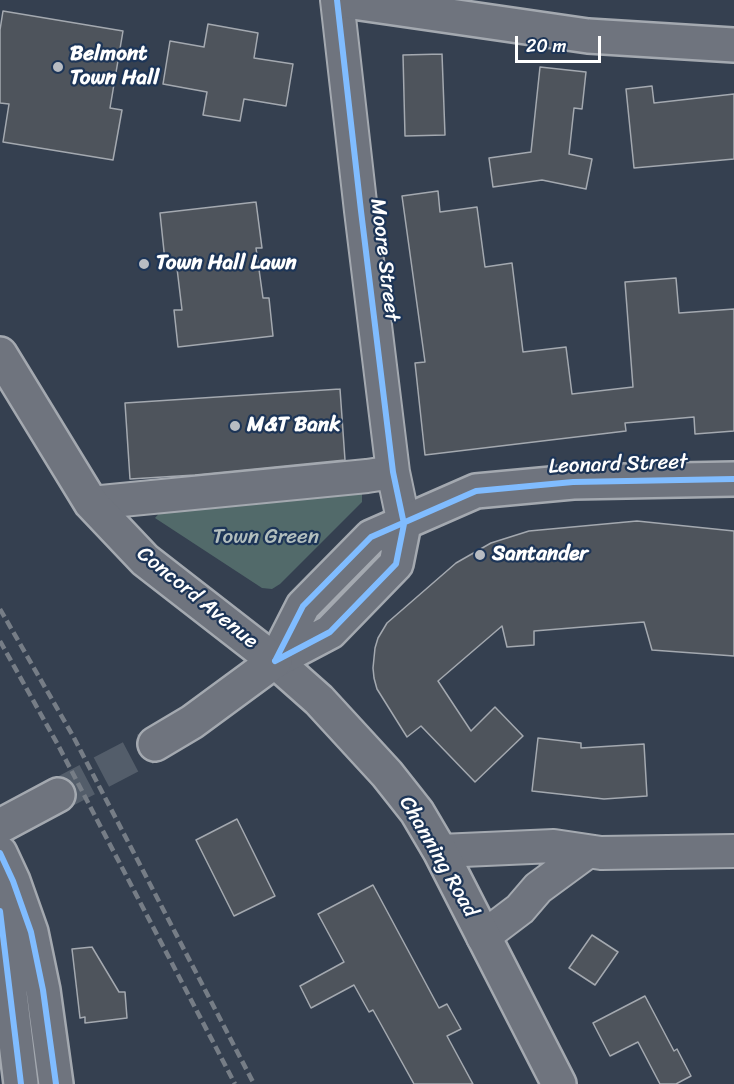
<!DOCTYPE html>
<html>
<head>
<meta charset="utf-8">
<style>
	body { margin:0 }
	#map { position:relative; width:734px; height:1084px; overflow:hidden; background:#354050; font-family:Sriracha,sans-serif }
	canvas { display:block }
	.scale { position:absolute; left:515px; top:36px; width:86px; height:27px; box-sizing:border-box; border:3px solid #fff; border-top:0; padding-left:8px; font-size:18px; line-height:21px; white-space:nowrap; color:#fff; -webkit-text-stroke:4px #1d3557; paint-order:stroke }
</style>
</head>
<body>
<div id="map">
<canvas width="734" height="1084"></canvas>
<div class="scale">20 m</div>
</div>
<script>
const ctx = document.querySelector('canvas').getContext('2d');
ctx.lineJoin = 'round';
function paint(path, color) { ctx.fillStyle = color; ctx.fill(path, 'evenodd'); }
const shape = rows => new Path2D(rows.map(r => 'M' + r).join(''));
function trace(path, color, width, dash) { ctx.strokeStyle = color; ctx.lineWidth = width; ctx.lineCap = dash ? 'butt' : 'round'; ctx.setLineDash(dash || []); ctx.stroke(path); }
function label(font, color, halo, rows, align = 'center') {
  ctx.font = font + ' Sriracha,sans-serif'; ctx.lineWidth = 4.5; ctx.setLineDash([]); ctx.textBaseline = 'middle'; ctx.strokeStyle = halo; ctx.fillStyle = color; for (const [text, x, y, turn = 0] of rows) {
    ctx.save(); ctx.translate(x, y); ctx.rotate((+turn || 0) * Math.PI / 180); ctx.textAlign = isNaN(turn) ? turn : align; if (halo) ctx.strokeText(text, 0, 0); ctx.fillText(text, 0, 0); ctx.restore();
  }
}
paint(shape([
	[362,489,362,502,280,584,272,589,262,588,155,518,163,509]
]), '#526a6a');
const building = shape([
	[3,11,123,31,110,108,122,110,113,160,3,142,9,104,0,103,0,30,3,11],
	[208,24,258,33,254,58,293,64,286,106,244,99,240,121,203,115,207,92,163,84,170,41,204,47,208,24],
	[442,54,445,135,405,136,403,55,442,54],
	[540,67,586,72,582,109,574,108,569,154,592,159,586,189,542,180,493,187,489,158,531,152,540,67],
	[652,86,654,103,734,94,734,159,634,168,626,89,652,86],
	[438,191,440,212,477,207,485,267,512,263,523,352,566,347,572,394,633,387,625,282,676,278,679,313,734,309,734,431,695,434,694,417,625,423,626,431,425,455,415,363,425,362,402,196,438,191],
	[256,202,262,248,256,248,263,298,269,298,273,336,178,347,174,310,182,310,176,260,165,261,160,213,256,202],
	[340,389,345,460,195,475,130,479,125,403,340,389],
	[637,521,734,531,734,656,652,650,644,622,534,631,534,645,507,647,502,626,438,681,471,731,495,707,523,736,475,782,421,726,407,737,377,689,374,678,373,668,375,648,378,638,387,623,456,563,491,543,529,531,637,521],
	[538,738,581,743,581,748,644,744,647,796,604,799,532,791,538,738],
	[237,819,275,896,234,916,196,840,237,819],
	[373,885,439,1008,447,1004,461,1029,447,1036,473,1084,414,1084,373,1010,369,1012,354,985,311,1008,300,986,344,962,318,914,373,885],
	[592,935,618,952,595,985,569,968,592,935],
	[92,947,119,992,125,992,127,1018,85,1023,85,1017,80,1018,72,949,92,947],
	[645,996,674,1051,677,1049,691,1076,676,1084,660,1084,638,1042,610,1056,593,1023,645,996]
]);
paint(building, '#4e545c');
trace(building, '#a4a9b0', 1.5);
trace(shape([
	[58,795,155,744]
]), '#535d6a', 33, [33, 16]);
const minor = shape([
	[337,0,361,211,393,472,404,524],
	[91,503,367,476,393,472],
	[440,851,554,846,601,853,734,851],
	[483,937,520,909,538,888,587,852]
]);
const tertiary = shape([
	[275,661,319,700,387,774,417,812,440,851,559,1084]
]);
const secondary = shape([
	[275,661,303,606,371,537,476,491,573,482,734,479],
	[275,661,330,632,396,564,404,524]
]);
const primary = shape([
	[339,0,588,36,734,45],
	[0,354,91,503,145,560,275,661,192,722,155,744],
	[0,826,58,795],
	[0,853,13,881,31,932,43,990,56,1084],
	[0,911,21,1084]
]);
trace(minor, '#a4a9b0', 36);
trace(tertiary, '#a4a9b0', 38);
trace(secondary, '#a4a9b0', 38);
trace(primary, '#a4a9b0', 38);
trace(minor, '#6f747e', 32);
trace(tertiary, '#6f747e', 33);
trace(secondary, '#6f747e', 33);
trace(primary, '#6f747e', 33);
trace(shape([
	[0,609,73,736,254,1084],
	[0,641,58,745,235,1084]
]), '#767d86', 4.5, [9, 4.5]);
trace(shape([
	[275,661,330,632,396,564,404,524,393,472,361,211,337,0],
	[275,661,303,606,371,537,476,491,573,482,734,479],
	[0,853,13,881,31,932,43,990,56,1084],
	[0,911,21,1084]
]), '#80bcff', 6);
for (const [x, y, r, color] of [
	[58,67,6,"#b8bcc2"],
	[144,264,6,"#b8bcc2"],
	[235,426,6,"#b8bcc2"],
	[480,555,6,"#b8bcc2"]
]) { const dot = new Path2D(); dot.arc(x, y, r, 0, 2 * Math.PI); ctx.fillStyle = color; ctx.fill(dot); trace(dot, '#1d3557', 2); }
label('bold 21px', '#fff', '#1d3557', [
	["Belmont",70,55],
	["Town Hall",70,79],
	["Town Hall Lawn",156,264],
	["M&T Bank",247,426],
	["Santander",492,555]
], 'left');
label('21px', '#fff', '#1d3557', [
	["Moore Street",384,260,83],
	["Leonard Street",618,465,-2],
	["Concord Avenue",197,598,39],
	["Channing Road",438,857,60]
]);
label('21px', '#b3bfbe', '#1d3557', [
	["Town Green",266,538]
]);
</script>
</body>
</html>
